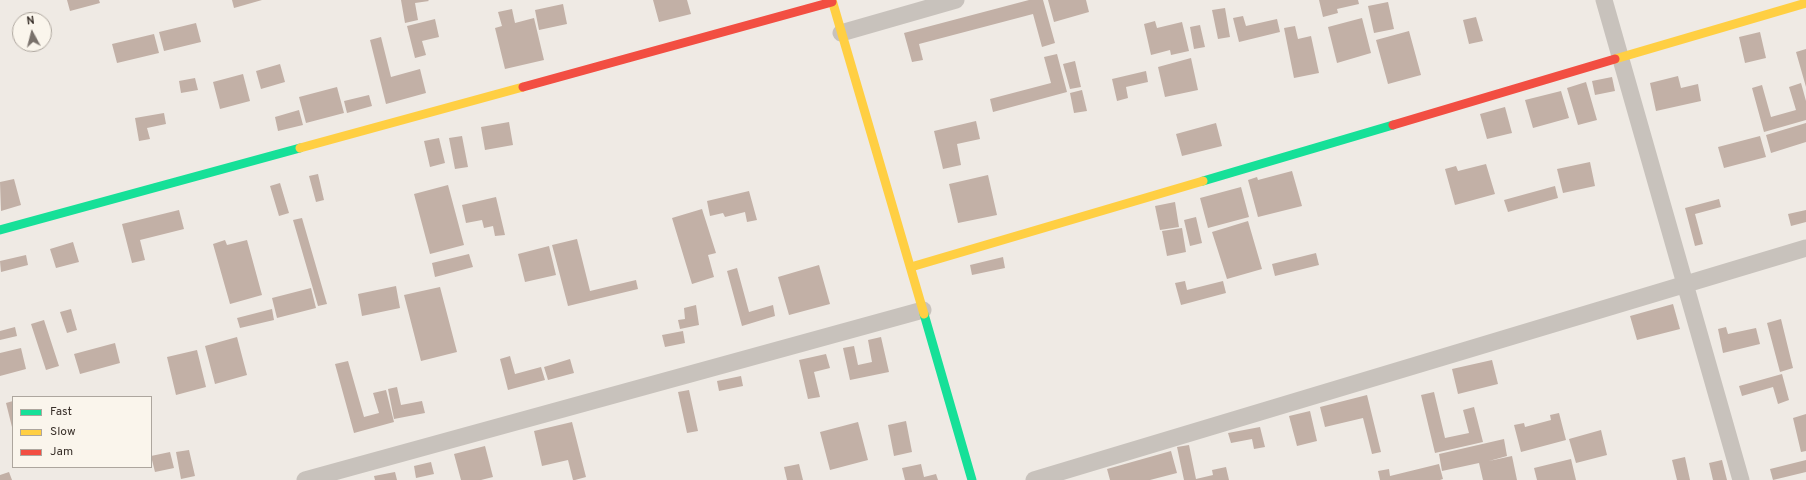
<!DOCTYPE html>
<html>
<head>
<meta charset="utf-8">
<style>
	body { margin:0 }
	#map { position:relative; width:1806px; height:480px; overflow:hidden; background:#efeae4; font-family:Overpass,sans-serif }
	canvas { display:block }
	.legend { position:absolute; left:12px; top:396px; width:140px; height:72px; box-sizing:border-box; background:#faf5ec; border:1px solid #ada69e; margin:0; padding:5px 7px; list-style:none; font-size:12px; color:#39302a }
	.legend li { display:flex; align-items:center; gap:8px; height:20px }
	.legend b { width:20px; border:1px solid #ada69e }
	.north { position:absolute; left:12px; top:12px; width:40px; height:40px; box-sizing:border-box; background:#faf5ec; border:1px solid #ada69e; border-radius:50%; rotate:353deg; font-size:11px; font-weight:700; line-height:16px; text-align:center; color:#39302a }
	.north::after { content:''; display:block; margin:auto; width:14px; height:18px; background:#79716b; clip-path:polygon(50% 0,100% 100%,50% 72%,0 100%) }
</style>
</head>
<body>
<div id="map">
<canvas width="1806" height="480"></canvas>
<ul class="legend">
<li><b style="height:5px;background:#16e098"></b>Fast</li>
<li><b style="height:5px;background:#ffcf43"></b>Slow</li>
<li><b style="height:5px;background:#f24e42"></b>Jam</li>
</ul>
<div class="north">N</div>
</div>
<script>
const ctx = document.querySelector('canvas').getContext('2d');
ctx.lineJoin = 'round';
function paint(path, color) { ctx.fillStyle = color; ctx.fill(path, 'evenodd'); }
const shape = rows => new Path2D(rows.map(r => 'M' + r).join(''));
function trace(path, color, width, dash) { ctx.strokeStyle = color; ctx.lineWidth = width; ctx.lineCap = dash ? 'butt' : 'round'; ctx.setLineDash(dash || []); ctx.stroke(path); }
paint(shape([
	[67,0,99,0,100,3,70,11],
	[232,0,262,0,234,8],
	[401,0,428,0,429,1,415,3,418,20,405,23],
	[653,0,687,0,691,14,659,22],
	[1029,0,1043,0,1055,43,1042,47,1033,14,919,44,923,60,912,62,904,33],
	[1048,0,1086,0,1089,12,1054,22],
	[1319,0,1358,0,1359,4,1337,9,1338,13,1323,17],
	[1388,2,1394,29,1374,33,1368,6],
	[563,4,567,24,539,30,535,10],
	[1225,8,1230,37,1218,39,1212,10],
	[512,9,515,23,534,18,544,60,505,69,495,28,502,26,498,12],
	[1243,16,1246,26,1277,19,1280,32,1239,42,1233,18],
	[1476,17,1483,41,1469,44,1463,20],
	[1362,18,1371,53,1337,63,1328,27],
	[435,19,439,37,422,41,426,55,415,58,407,26],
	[1155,21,1157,28,1182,22,1189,51,1171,55,1170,50,1151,55,1144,24],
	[196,23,201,42,164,51,159,32],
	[1200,25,1205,47,1194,49,1190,27],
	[1295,26,1298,39,1311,36,1319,73,1294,78,1284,28],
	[1409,31,1421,75,1388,84,1376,40],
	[1760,32,1766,58,1745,63,1739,37],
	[154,34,159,53,117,63,112,44],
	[381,37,391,77,420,69,426,93,386,104,370,40],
	[1806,49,1806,87,1796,52],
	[1057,54,1067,92,993,112,990,99,1051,83,1044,57],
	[1191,58,1198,90,1165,97,1158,67],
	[1075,61,1081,87,1070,89,1063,64],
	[280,64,285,82,261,89,256,71],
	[1146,71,1148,82,1126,87,1128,98,1117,101,1112,79],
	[243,74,250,101,220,109,213,82],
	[1678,76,1681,88,1698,84,1701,101,1656,111,1650,83],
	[1612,77,1615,91,1595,95,1592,81],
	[195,78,198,90,181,93,179,81],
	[1586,82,1597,120,1578,125,1567,88],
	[1801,83,1806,101,1806,120,1764,132,1752,88,1762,85,1771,117,1796,110,1789,87],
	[337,87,344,113,306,123,299,97],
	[1082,90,1087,111,1074,113,1070,93],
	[1561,91,1569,118,1533,128,1525,100],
	[369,95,372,106,347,113,344,101],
	[1505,107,1512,133,1487,139,1480,114],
	[299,110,303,125,278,131,275,117],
	[164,113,166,124,147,128,150,139,139,141,135,118],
	[976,121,980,139,957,144,961,165,943,169,934,131],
	[509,122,513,145,485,150,481,127],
	[1216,123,1222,146,1182,156,1176,134],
	[1806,123,1806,142,1771,153,1766,135],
	[462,136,468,167,455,169,449,138],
	[1760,136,1766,157,1724,168,1718,147],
	[439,138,445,163,430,167,424,141],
	[1590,162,1595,186,1563,193,1557,169],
	[1486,164,1495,194,1455,205,1445,169,1456,166,1458,171],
	[1292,171,1302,206,1258,217,1248,180,1257,177,1258,180],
	[318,174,324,200,316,202,309,176],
	[988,175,997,215,958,223,949,184],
	[14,179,21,205,1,211,0,182],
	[280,183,289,213,279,216,270,186],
	[448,185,464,245,430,254,414,194],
	[1555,186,1558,198,1508,212,1504,200],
	[1241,187,1249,217,1208,228,1200,198],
	[749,191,757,220,747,222,745,212,725,217,723,213,710,216,707,201],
	[496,197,505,235,495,236,493,226,484,228,482,220,466,223,462,205],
	[1719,199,1721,207,1695,214,1703,244,1695,246,1685,208],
	[1175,202,1179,227,1160,230,1155,206],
	[702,209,716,253,708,255,714,277,692,284,672,218],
	[179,210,184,229,140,240,145,260,132,263,122,224],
	[1806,210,1806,222,1791,226,1788,214],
	[1196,217,1202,243,1190,246,1184,220],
	[302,218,327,304,318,306,293,220],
	[1248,221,1262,269,1227,279,1212,232],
	[1182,228,1186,252,1167,256,1162,231],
	[577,239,590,291,636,280,638,289,568,306,552,245],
	[225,240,227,245,247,240,262,295,230,304,213,244],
	[73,242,79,262,56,268,50,249],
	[549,246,556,275,525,282,518,254],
	[1316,253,1319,265,1275,276,1272,264],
	[469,254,473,267,435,277,432,263],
	[26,255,28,265,1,272,0,261],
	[1003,257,1005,268,972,275,970,265],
	[819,265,830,304,789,315,778,277],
	[737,268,749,312,773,305,775,316,742,326,727,271],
	[1185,281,1187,290,1223,281,1226,293,1181,305,1175,283],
	[396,286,400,308,362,316,358,294],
	[440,287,457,352,421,361,404,295],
	[311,288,316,308,277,318,272,298],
	[1673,304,1680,329,1637,340,1630,316],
	[696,305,699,325,680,329,678,320,685,319,684,308],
	[71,309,77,330,67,333,60,312],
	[272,309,274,320,240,328,237,318],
	[1781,319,1793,368,1780,372,1767,323],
	[44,320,59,366,46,370,31,324],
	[15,327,17,336,0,340,0,331],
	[1726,327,1728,334,1756,328,1760,344,1723,353,1718,329],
	[683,331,685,343,665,347,662,335],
	[237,337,247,375,215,384,205,346],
	[881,337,889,372,850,380,843,348,854,346,858,365,872,362,868,340],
	[115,343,120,363,80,374,74,354],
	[21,348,26,369,0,376,0,353],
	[197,350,206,387,176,395,167,357],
	[826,354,830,368,814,372,820,397,808,399,799,360],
	[510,356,515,374,541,367,545,380,508,390,500,359],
	[570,359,574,373,548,380,544,367],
	[1492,360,1498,384,1458,394,1452,369],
	[348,361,364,417,379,413,373,393,386,390,394,422,354,433,335,364],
	[1782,374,1789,400,1778,404,1773,387,1742,396,1739,386],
	[741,376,743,386,719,391,717,381],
	[397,387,401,405,422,401,425,413,394,419,388,389],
	[689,390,698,431,687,433,678,392],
	[1434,392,1445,438,1469,433,1463,410,1474,407,1483,442,1435,453,1421,395],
	[1367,395,1381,452,1372,454,1363,418,1325,427,1320,407],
	[13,401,13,427,12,427,6,403],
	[1310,411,1317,441,1297,446,1289,416],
	[1559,413,1566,440,1521,452,1514,425,1524,423,1525,427,1551,420,1550,415],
	[1806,414,1806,451,1801,452,1793,418],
	[906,421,912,452,894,456,888,425],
	[572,422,586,477,575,480,573,480,568,460,542,466,534,431],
	[858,422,868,460,830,470,820,432],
	[1260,427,1265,447,1254,449,1252,439,1231,443,1228,433],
	[1601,430,1607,455,1576,463,1569,439],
	[1504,439,1507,456,1489,461,1512,456,1517,480,1483,480,1479,463,1442,471,1439,454],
	[1189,445,1196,479,1213,475,1212,470,1226,467,1229,480,1184,480,1177,447],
	[485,446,493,477,481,480,461,480,454,454],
	[189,450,195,476,181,479,176,452],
	[1171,451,1177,473,1150,480,1110,480,1107,469],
	[170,452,174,468,155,472,151,456],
	[1685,457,1690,480,1677,480,1672,460],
	[1571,459,1576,480,1537,480,1534,468],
	[1722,460,1727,480,1713,480,1709,463],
	[1806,460,1806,472,1773,480,1770,469],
	[431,462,434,474,416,478,414,466],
	[799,464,803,480,787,480,784,467],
	[921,464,924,477,936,474,938,480,905,480,902,468],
	[1439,464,1443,479,1440,480,1380,480,1378,471,1389,469,1390,476],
	[9,472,12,480,0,480,0,475],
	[395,472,397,480,375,480,374,476]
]), '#c2b0a6');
trace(shape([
	[1604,0,1741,480],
	[841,33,956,0],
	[305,480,923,310],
	[1034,480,1806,248]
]), '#c8c2bc', 17);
trace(shape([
	[1203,181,1393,125],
	[0,230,300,148],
	[924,314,972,480]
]), '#16e098', 9);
trace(shape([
	[832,0,924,314],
	[1615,59,1806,3],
	[300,148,523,87],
	[911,267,1203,181]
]), '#ffcf43', 9);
trace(shape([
	[523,87,832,2],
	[1393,125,1615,59]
]), '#f24e42', 9);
</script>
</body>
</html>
